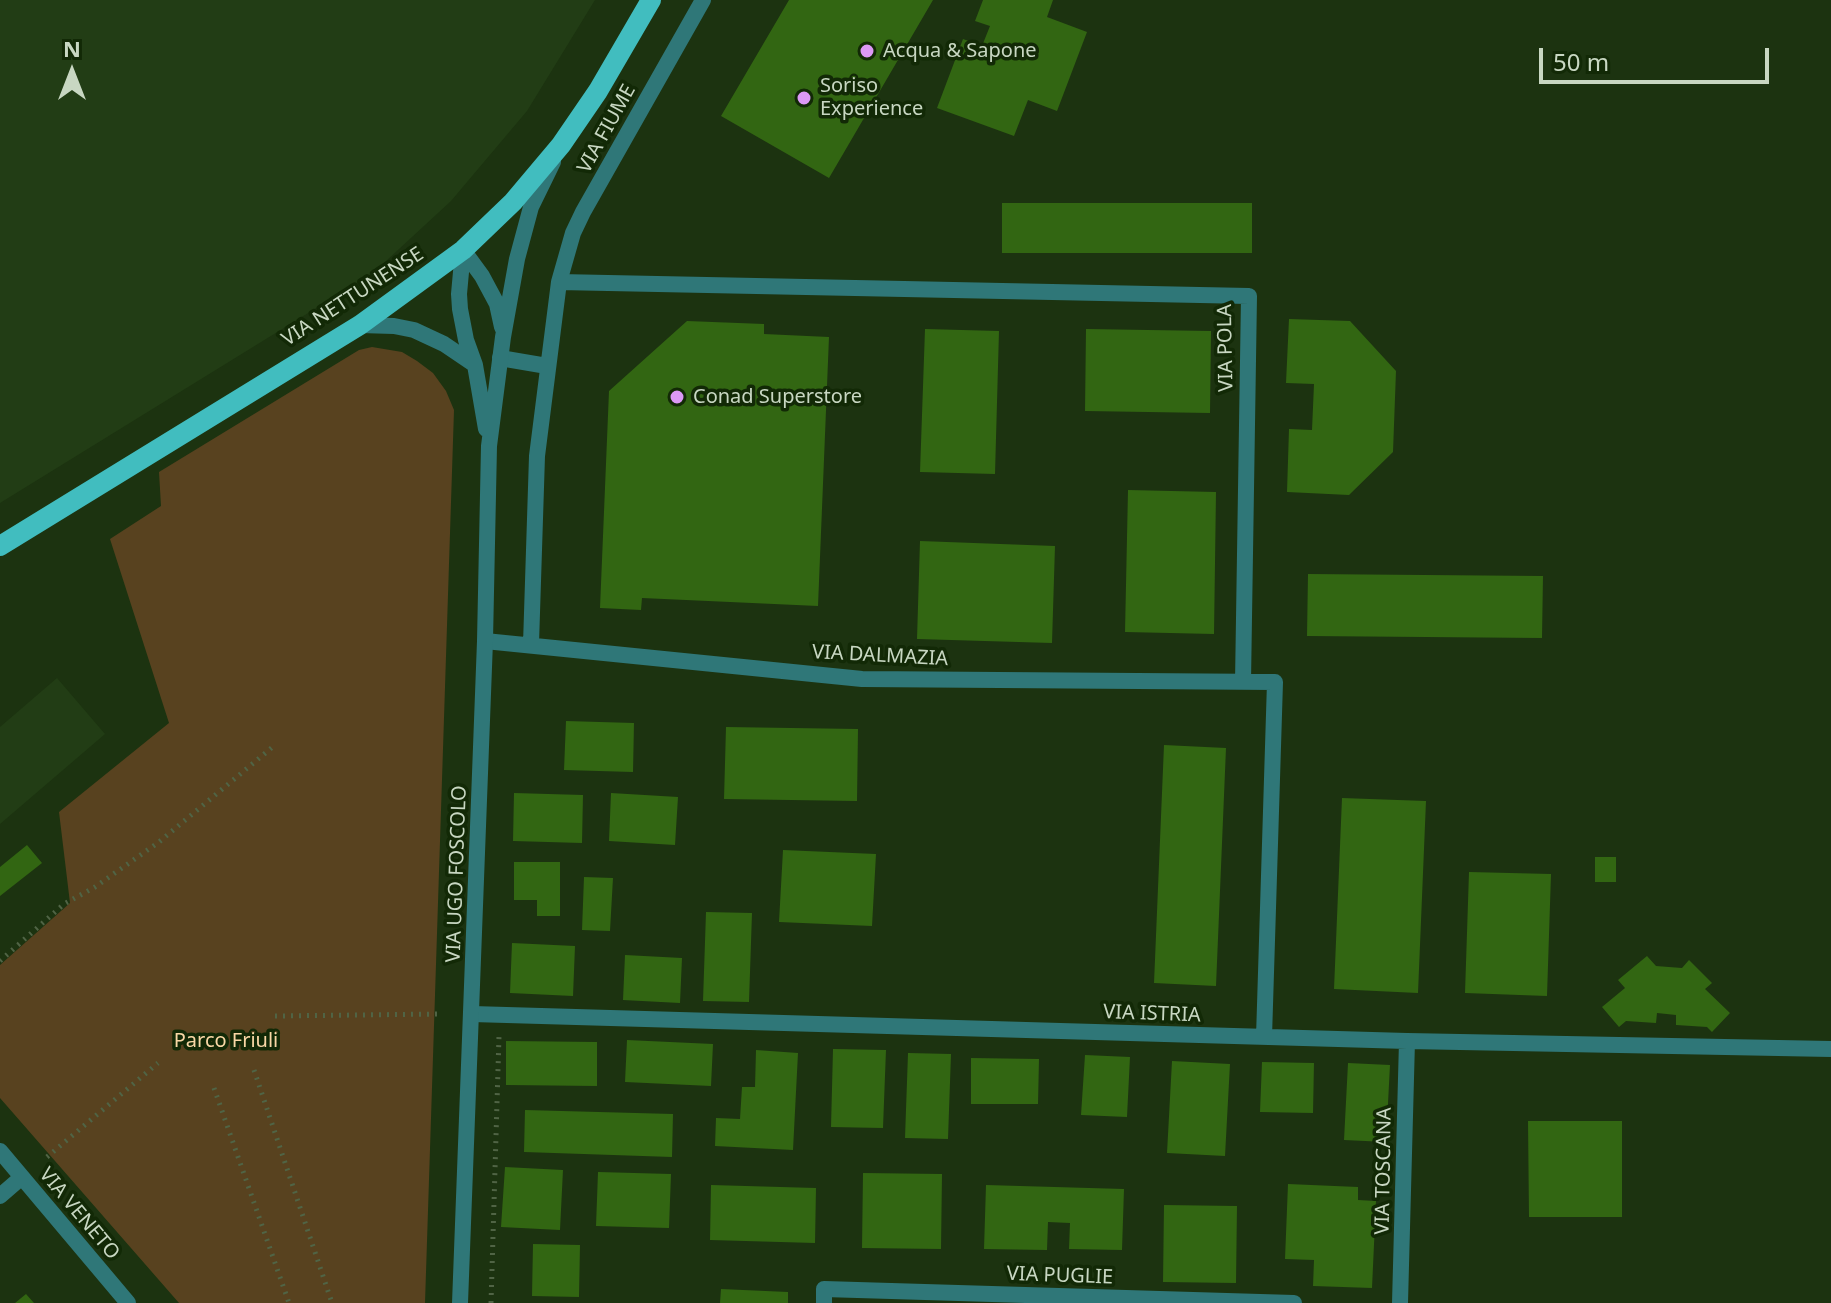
<!DOCTYPE html>
<html>
<head>
<meta charset="utf-8">
<style>
	body { margin:0 }
	#map { position:relative; width:1831px; height:1303px; overflow:hidden; background:#1c3310; font-family:"Noto Sans",sans-serif }
	canvas { display:block }
	.north { position:absolute; left:32px; top:32px; width:80px; height:80px; -webkit-text-stroke:6px #122906; paint-order:stroke; rotate:0deg; font-size:22px; font-weight:700; line-height:32px; text-align:center; color:#c8d7c2 }
	.north::after { content:''; display:block; margin:auto; width:28px; height:36px; background:#c8d7c2; clip-path:polygon(50% 0,100% 100%,50% 72%,0 100%) }
	.scale { position:absolute; left:1539px; top:48px; width:230px; height:36px; box-sizing:border-box; border:4px solid #c8d7c2; border-top:0; padding-left:10px; font-size:24px; line-height:28px; white-space:nowrap; color:#c8d7c2; -webkit-text-stroke:6px #122906; paint-order:stroke }
</style>
</head>
<body>
<div id="map">
<canvas width="1831" height="1303"></canvas>
<div class="north">N</div>
<div class="scale">50 m</div>
</div>
<script>
const ctx = document.querySelector('canvas').getContext('2d');
ctx.lineJoin = 'round';
function paint(path, color) { ctx.fillStyle = color; ctx.fill(path, 'evenodd'); }
const shape = rows => new Path2D(rows.map(r => 'M' + r).join(''));
function trace(path, color, width, dash) { ctx.strokeStyle = color; ctx.lineWidth = width; ctx.lineCap = dash ? 'butt' : 'round'; ctx.setLineDash(dash || []); ctx.stroke(path); }
function label(font, color, halo, rows, align = 'center') {
  ctx.font = font + ' "Noto Sans",sans-serif'; ctx.lineWidth = 7; ctx.setLineDash([]); ctx.textBaseline = 'middle'; ctx.strokeStyle = halo; ctx.fillStyle = color; for (const [text, x, y, turn = 0] of rows) {
    ctx.save(); ctx.translate(x, y); ctx.rotate((+turn || 0) * Math.PI / 180); ctx.textAlign = isNaN(turn) ? turn : align; if (halo) ctx.strokeText(text, 0, 0); ctx.fillText(text, 0, 0); ctx.restore();
  }
}
paint(shape([
	[0,0,595,0,527,111,451,201,373,273,0,503],
	[57,678,105,734,0,824,0,727]
]), '#223d15');
paint(shape([
	[372,347,402,352,417,361,433,373,446,391,454,410,425,1303,179,1303,0,1098,0,965,70,903,59,812,169,723,110,539,161,506,159,472,359,350]
]), '#58421f');
paint(shape([
	[789,0,933,0,829,178,721,116],
	[983,0,1053,0,1047,17,1087,32,1057,111,1028,100,1014,136,937,108,963,39,982,46,990,26,975,21],
	[1002,203,1252,203,1252,253,1002,253],
	[1289,319,1350,321,1396,371,1393,452,1349,495,1287,492,1289,429,1312,430,1314,384,1286,383],
	[687,321,764,324,764,334,829,337,818,606,642,598,641,610,600,608,609,391],
	[925,329,999,331,995,474,920,472],
	[1086,329,1211,331,1210,413,1085,411],
	[1128,490,1216,492,1214,634,1125,632],
	[920,541,1055,546,1052,643,917,639],
	[1308,574,1543,576,1542,638,1307,636],
	[566,721,634,723,633,772,564,770],
	[726,727,858,729,857,801,724,799],
	[1164,745,1226,748,1216,986,1154,983],
	[514,793,583,795,582,843,513,841],
	[611,793,678,797,675,845,609,841],
	[1342,798,1426,801,1418,993,1334,989],
	[27,845,42,863,0,896,0,867],
	[783,850,876,854,872,926,779,922],
	[1595,857,1616,857,1616,882,1595,882],
	[514,862,560,862,560,916,537,916,537,900,514,900],
	[1469,872,1551,874,1547,996,1465,993],
	[584,877,613,878,610,931,582,930],
	[706,912,752,913,749,1002,703,1001],
	[512,943,575,946,573,996,510,993],
	[625,955,682,958,680,1003,623,1000],
	[1647,956,1656,966,1682,968,1689,960,1712,983,1705,989,1730,1013,1712,1032,1707,1027,1676,1025,1676,1015,1657,1013,1656,1023,1626,1021,1619,1027,1602,1007,1625,988,1618,980],
	[627,1040,713,1044,711,1086,625,1082],
	[506,1041,597,1042,597,1086,506,1085],
	[833,1049,886,1050,883,1128,831,1127],
	[756,1050,798,1053,793,1150,715,1146,716,1118,740,1119,742,1087,755,1087],
	[908,1053,951,1054,948,1139,905,1138],
	[1085,1055,1130,1057,1127,1117,1081,1115],
	[971,1058,1039,1059,1038,1104,971,1104],
	[1172,1061,1230,1064,1225,1156,1167,1153],
	[1262,1062,1314,1063,1313,1113,1260,1112],
	[1348,1063,1390,1065,1386,1142,1344,1140],
	[525,1110,673,1114,672,1157,524,1152],
	[1528,1121,1622,1121,1622,1217,1529,1217],
	[505,1167,563,1170,560,1230,501,1227],
	[598,1172,671,1174,669,1228,596,1226],
	[863,1173,942,1174,941,1249,862,1248],
	[1288,1184,1358,1187,1358,1200,1376,1201,1372,1288,1313,1286,1314,1260,1285,1259],
	[711,1185,816,1188,815,1243,710,1240],
	[986,1185,1124,1189,1122,1250,1069,1249,1070,1223,1048,1222,1047,1250,984,1249],
	[1164,1205,1237,1206,1236,1283,1163,1282],
	[533,1244,580,1245,579,1297,532,1296],
	[721,1289,788,1292,788,1303,720,1303],
	[26,1294,34,1303,15,1303]
]), '#326612');
trace(shape([
	[0,961,64,904,95,887,159,842,275,745],
	[275,1016,440,1014],
	[254,1070,332,1303],
	[214,1088,289,1303],
	[47,1157,158,1063],
	[491,1303,499,1036]
]), '#506445', 5, [2, 6]);
trace(shape([
	[559,282,573,233,583,212,703,0],
	[500,358,547,366],
	[485,641,862,679,1275,682,1264,1037],
	[531,644,537,456,559,282,1249,296,1243,682],
	[472,1014,1407,1041,1831,1049],
	[0,1151,128,1303],
	[0,1196,22,1177],
	[824,1303,824,1289,1294,1303],
	[1400,1303,1407,1041]
]), '#2f7778', 16);
trace(shape([
	[463,250,459,294,460,309,466,340,475,365,486,429],
	[463,250,482,276,497,304,502,327],
	[360,325,394,326,414,330,444,344,475,365],
	[460,1303,485,641,489,446,503,337,517,259,531,207,553,162]
]), '#2f7778', 16);
trace(shape([
	[0,546,360,325,463,250,513,202,561,145,598,91,651,0]
]), '#41bdbf', 20);
for (const [x, y, r, color] of [
	[867,51,8,"#dc99f5"],
	[804,98,8,"#dc99f5"],
	[677,397,8,"#dc99f5"]
]) { const dot = new Path2D(); dot.arc(x, y, r, 0, 2 * Math.PI); ctx.fillStyle = color; ctx.fill(dot); trace(dot, '#122906', 3); }
label('20px', '#c8d7c2', '#122906', [
	["Acqua & Sapone",883,51],
	["Soriso",820,86],
	["Experience",820,109],
	["Conad Superstore",693,397]
], 'left');
label('20px', '#c8d7c2', '#122906', [
	["VIA FIUME",607,129,-61],
	["VIA NETTUNENSE",353,297,-33],
	["VIA POLA",1226,348,-91],
	["VIA DALMAZIA",880,656,3],
	["VIA UGO FOSCOLO",457,874,-88],
	["VIA ISTRIA",1152,1014,2],
	["VIA TOSCANA",1384,1171,-89],
	["VIA VENETO",79,1214,50],
	["VIA PUGLIE",1060,1276,2]
]);
label('20px', '#f9d7a5', '#122906', [
	["Parco Friuli",226,1041]
]);
</script>
</body>
</html>
